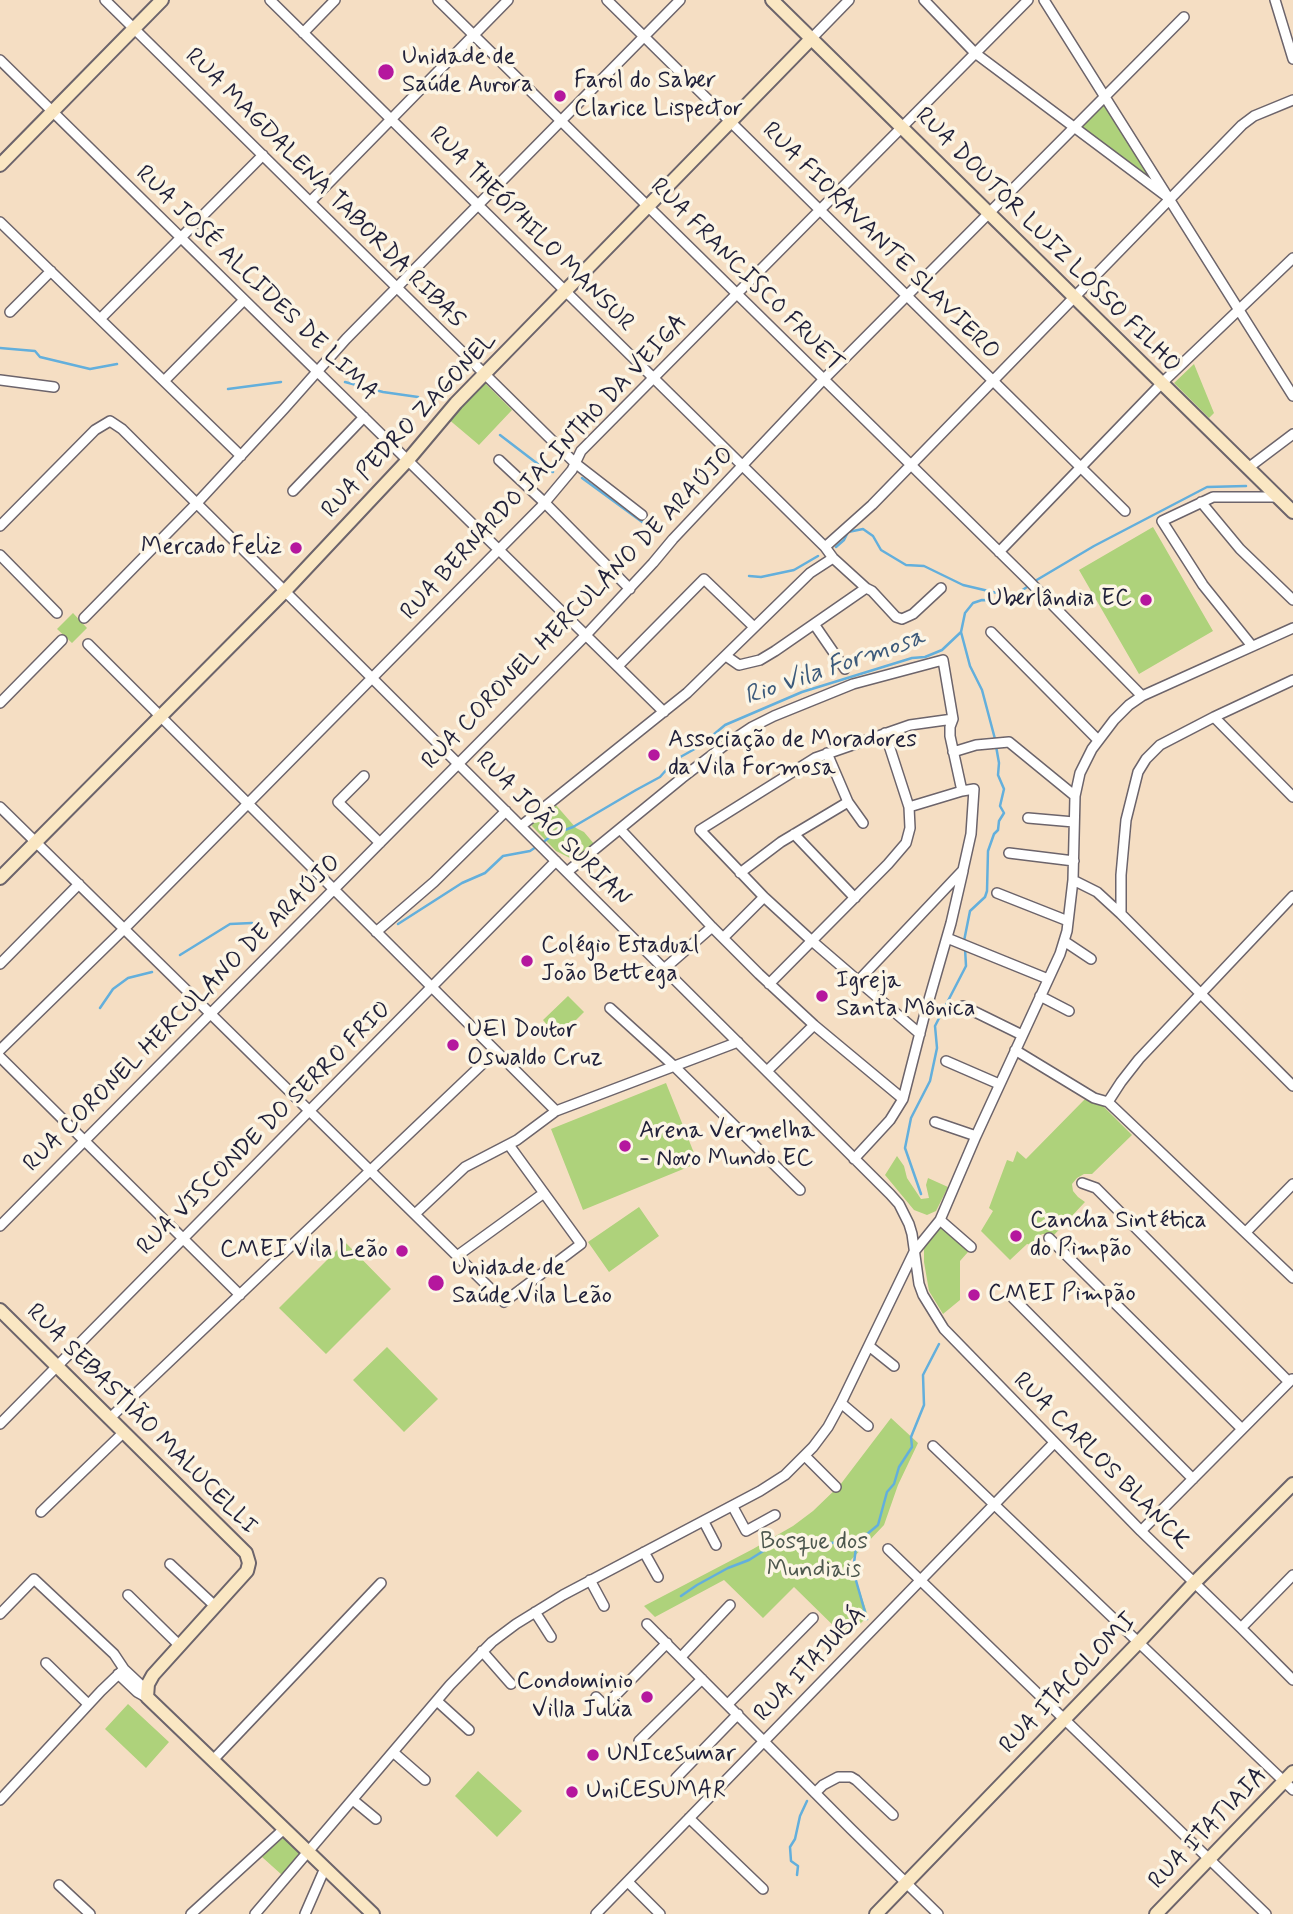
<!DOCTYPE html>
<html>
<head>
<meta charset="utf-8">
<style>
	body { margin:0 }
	canvas { display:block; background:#f5dec3 }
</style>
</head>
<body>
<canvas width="1293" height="1914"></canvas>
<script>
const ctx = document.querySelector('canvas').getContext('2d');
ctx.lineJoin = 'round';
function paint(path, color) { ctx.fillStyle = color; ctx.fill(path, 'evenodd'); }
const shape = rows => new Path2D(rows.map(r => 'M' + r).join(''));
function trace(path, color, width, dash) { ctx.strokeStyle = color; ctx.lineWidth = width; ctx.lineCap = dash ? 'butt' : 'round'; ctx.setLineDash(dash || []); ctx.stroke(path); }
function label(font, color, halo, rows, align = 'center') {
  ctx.font = font + ' Mynerve,sans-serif'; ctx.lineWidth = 7; ctx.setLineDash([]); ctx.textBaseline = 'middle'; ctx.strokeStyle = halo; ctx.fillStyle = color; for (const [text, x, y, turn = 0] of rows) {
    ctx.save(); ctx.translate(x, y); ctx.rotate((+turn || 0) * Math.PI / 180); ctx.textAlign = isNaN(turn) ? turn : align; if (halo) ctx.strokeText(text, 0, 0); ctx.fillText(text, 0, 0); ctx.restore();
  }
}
paint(shape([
	[1104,104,1152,181,1082,127],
	[1194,364,1214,413,1209,418,1174,383],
	[483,381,512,410,479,445,447,418],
	[1153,527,1213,631,1139,674,1079,570],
	[73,613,87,628,72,643,57,629],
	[555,804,576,828,584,832,595,845,577,858,570,858,556,851,532,826,533,822],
	[568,996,584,1012,558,1038,543,1020],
	[666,1083,698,1163,583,1210,551,1129],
	[1085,1099,1099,1102,1132,1135,1092,1174,1084,1174,1077,1178,1072,1184,1073,1191,1078,1197,1085,1202,1054,1235,1042,1234,1037,1239,1035,1245,1027,1244,1010,1260,981,1231,993,1211,989,1208,1007,1160,1013,1162,1017,1151,1026,1159],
	[897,1156,904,1166,907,1178,921,1199,929,1198,926,1185,928,1178,948,1187,936,1211,927,1215,914,1210,885,1175],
	[639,1207,659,1236,609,1272,588,1242],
	[939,1225,968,1252,960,1261,960,1300,943,1314,929,1291,924,1262,924,1244],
	[345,1242,391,1289,326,1354,279,1308],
	[387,1347,438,1399,404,1432,353,1380],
	[891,1418,918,1443,898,1485,884,1525,850,1561,868,1616,846,1638,794,1587,763,1618,724,1580,655,1617,644,1606,753,1549,793,1526,813,1511,840,1485],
	[128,1704,169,1742,146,1768,105,1729],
	[478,1771,522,1811,497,1837,455,1796],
	[284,1837,301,1853,282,1875,262,1857]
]), '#aed27b');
trace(shape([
	[0,348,35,351,40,357,90,369,117,364],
	[345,382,383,392,418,397],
	[228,389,281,382],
	[500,435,547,471,553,472],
	[582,478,649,527],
	[836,547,844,540,848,532,863,529,873,536,881,550,906,565,924,566,963,585,1014,597],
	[749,576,761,577,794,570,818,556],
	[1035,581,1094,546,1207,487,1246,486],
	[961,632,970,666,982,690,995,739],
	[542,843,554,834,573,827,636,790,660,777,675,760,700,746,725,725,802,692,912,658,925,657,942,650,961,632,965,613,973,603,982,600,1006,601,1030,585],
	[398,924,462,883,485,873,503,856,530,851,536,847],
	[964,941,970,911,985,897,987,891,988,851,994,834,998,830,999,821,1004,813,1000,806,1004,789,998,775,999,763,996,746],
	[180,955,230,924,252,923],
	[100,1008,113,989,128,978,152,972],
	[921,1194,905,1148,911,1118,930,1081,937,1048,935,1026,966,966,965,948],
	[857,1540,854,1563,855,1577,867,1619],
	[681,1596,697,1585,728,1568,749,1560,779,1541,831,1543,848,1541,866,1535,878,1525,887,1492,894,1484,899,1467,912,1447,911,1437,924,1405,923,1375,939,1344],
	[797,1875,798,1866,791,1861,790,1847,795,1839,800,1816,807,1801]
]), '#63afdc', 2.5);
const street = shape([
	[105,0,575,463,642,515],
	[270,0,825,547,833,558,866,588,872,591,896,617,902,619,913,614,941,588],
	[438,0,1028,580,1142,696],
	[607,0,1125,511],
	[924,0,975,53,1166,196],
	[1044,0,1293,396],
	[1275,0,1293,59],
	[303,33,335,0],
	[811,39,849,0],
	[0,60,664,712],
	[310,202,508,0],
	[0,222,241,456],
	[10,312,51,271],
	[100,319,263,155],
	[0,380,54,387],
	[164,381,244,300],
	[499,460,545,503,630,589],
	[1248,468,1293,434],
	[293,491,364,417],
	[1201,502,1240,549,1293,600],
	[0,526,95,430,110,421,122,429,890,1194,899,1204,909,1224,912,1234,919,1284,923,1295,944,1329,1141,1531,1241,1628,1293,1680],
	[825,547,872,505,1242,125,1254,116,1293,100],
	[999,552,1162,383,1293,258],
	[0,555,57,613],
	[84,618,197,503,284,409,346,339,680,0],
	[814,624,845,669],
	[991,632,1098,740],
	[88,644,556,1111],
	[1252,646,1203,585,1162,521,1213,497,1278,497],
	[726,656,739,665,760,660,775,651,866,588],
	[618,666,704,579,754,627],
	[0,703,62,640],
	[1214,717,1293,797],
	[953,752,976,745,1009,742,1075,796],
	[827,753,848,802,863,823],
	[364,776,338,802,380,843],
	[0,807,504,1302,581,1244,509,1145],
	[909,807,962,791],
	[1028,818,1074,822],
	[521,826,687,693,810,573,833,558],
	[620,829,712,927,759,974,814,1025,903,1099],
	[794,834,855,898],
	[1009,853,1074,861],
	[567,872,682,778,725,745,752,727,774,716,853,684,943,660,953,719,950,727,950,736,962,791,974,789,971,834,963,870,858,981],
	[740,873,781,842,848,802],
	[1073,880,1097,892,1121,914,1293,1086],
	[997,893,1068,921],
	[1121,914,1121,875,1126,820,1138,772,1146,759,1160,745,1214,717,1293,680],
	[376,932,434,882,506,811],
	[723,938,764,897],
	[947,938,1048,979],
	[1064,941,1091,959],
	[0,964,79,884],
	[664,969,712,927],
	[769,984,888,864,906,843,910,828,909,807,885,733],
	[1040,996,1069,1011],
	[963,1006,1022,1035],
	[610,1008,675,1067,800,1190],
	[920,1034,812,941,764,897,700,830,815,758,910,725,953,719],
	[0,1050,124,929,541,507,572,470,581,451,1028,0],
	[1015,1050,1094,1098,1108,1102,1293,1278],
	[0,1057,240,1295],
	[946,1061,999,1084],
	[767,1071,814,1025],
	[1108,1102,1121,1082,1139,1059,1293,896],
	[935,1122,976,1136],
	[854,1159,890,1120,903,1099,924,1017,951,923,963,871],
	[1082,1183,1096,1188,1289,1382],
	[415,1214,465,1167,517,1140,556,1111,738,1042],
	[940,1220,971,1247],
	[0,1226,586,635,653,563,673,539,824,379,1184,17],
	[1246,1232,1293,1184],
	[1049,1238,1242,1429],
	[457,1256,544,1193],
	[1013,1298,1193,1479],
	[869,1346,894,1366],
	[841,1403,868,1426],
	[110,1418,496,1051],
	[0,1424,556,861],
	[933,1446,1293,1790],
	[805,1456,836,1487],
	[733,1507,746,1531,775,1515],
	[41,1512,124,1432],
	[704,1522,716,1545],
	[1141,1531,1292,1379],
	[888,1549,1266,1914],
	[644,1552,658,1577],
	[170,1564,216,1607],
	[590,1580,604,1606],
	[128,1595,180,1646],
	[535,1612,551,1637],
	[0,1614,34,1579,114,1654,124,1669,141,1685,146,1695],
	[647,1624,851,1829,938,1914],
	[1241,1628,1293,1575],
	[482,1651,511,1684],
	[681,1657,730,1605],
	[46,1663,88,1704],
	[118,1674,137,1692,146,1697],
	[596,1697,605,1706,667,1643],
	[437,1701,469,1730],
	[728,1704,813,1618],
	[639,1741,702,1679],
	[393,1752,425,1780],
	[213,1760,381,1583],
	[676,1778,738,1714],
	[815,1793,823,1785,838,1777,851,1777,856,1780,893,1815],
	[0,1800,101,1691,124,1669],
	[353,1800,376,1819],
	[689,1818,763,1889],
	[628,1882,660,1914],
	[59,1885,90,1914],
	[191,1914,284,1829],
	[255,1914,450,1685,492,1642,516,1624,563,1595,760,1491,785,1475,813,1447,828,1427,841,1403,914,1252,940,1220,976,1136,1060,954,1067,931,1073,880,1075,796,1080,773,1092,749,1114,720,1129,705,1142,696,1293,628],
	[305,1914,325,1868],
	[596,1914,1054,1443]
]);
const secondary = shape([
	[772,0,1293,512],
	[0,165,162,0],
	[0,878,285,591,408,460,456,403,811,39],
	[0,1310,246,1553,249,1563,247,1571,153,1675,148,1684,147,1697,373,1914],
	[876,1914,1138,1643,1194,1583,1293,1484],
	[1156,1914,1293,1772]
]);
trace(street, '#6c646b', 12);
trace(secondary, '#6c646b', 16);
trace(street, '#fff', 9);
trace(secondary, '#fae7c3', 12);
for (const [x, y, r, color] of [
	[386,72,9,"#b5179e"],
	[560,96,7,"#b5179e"],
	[296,548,7,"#b5179e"],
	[1146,600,7,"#b5179e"],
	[654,755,7,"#b5179e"],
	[527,961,7,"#b5179e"],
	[822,996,7,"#b5179e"],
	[453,1045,7,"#b5179e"],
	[625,1146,7,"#b5179e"],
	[1016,1236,7,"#b5179e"],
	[402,1251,7,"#b5179e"],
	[436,1283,9,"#b5179e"],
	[974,1295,7,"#b5179e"],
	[647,1697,7,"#b5179e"],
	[593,1755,7,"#b5179e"],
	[572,1792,7,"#b5179e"]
]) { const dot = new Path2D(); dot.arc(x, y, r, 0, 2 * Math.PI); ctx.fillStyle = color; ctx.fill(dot); trace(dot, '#fcf5e5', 2.5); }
label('24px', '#22223b', '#fcf5e5', [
	["Unidade de",402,58],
	["Saúde Aurora",402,86],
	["Farol do Saber",574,82],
	["Clarice Lispector",574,110],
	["Mercado Feliz",282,548,"right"],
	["Uberlândia EC",1132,600,"right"],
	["Associação de Moradores",668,741],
	["da Vila Formosa",668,769],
	["Colégio Estadual",541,947],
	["João Bettega",541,975],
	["Igreja",836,982],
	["Santa Mônica",836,1010],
	["UEI Doutor",467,1031],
	["Oswaldo Cruz",467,1059],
	["Arena Vermelha",639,1132],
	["- Novo Mundo EC",639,1160],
	["Cancha Sintética",1030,1222],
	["do Pimpão",1030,1250],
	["CMEI Vila Leão",388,1251,"right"],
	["Unidade de",452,1269],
	["Saúde Vila Leão",452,1297],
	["CMEI Pimpão",988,1295],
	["Condominio",633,1683,"right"],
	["Villa Julia",633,1711,"right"],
	["UNIcesumar",607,1755],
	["UniCESUMAR",586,1792]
], 'left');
label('24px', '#22223b', '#fcf5e5', [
	["RUA MAGDALENA TABORDA RIBAS",324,189,45],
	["RUA THEÓPHILO MANSUR",531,230,45],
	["RUA DOUTOR LUIZ LOSSO FILHO",1047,241,45],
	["RUA FIORAVANTE SLAVIERO",880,242,45],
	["RUA FRANCISCO FRUET",746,276,45],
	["RUA JOSÉ ALCIDES DE LIMA",256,284,44],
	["RUA PEDRO ZAGONEL",410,426,-47],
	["RUA BERNARDO JACINTHO DA VEIGA",545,468,-47],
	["RUA CORONEL HERCULANO DE ARAÚJO",579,609,-46],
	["RUA JOÃO SURIAN",552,830,45],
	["RUA CORONEL HERCULANO DE ARAÚJO",183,1014,-45],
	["RUA VISCONDE DO SERRO FRIO",265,1129,-45],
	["RUA SEBASTIÃO MALUCELLI",141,1420,45],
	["RUA CARLOS BLANCK",1101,1462,45],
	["RUA ITAJUBÁ",811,1665,-46],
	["RUA ITACOLOMI",1069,1684,-46],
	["RUA ITATIAIA",1209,1829,-46]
]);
label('24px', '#4c574e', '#fcf5e5', [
	["Bosque dos",814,1543],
	["Mundiais",814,1571]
]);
label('italic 26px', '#3c5a7b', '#fcf5e5', [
	["Rio Vila Formosa",835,668,-19]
]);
</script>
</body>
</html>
